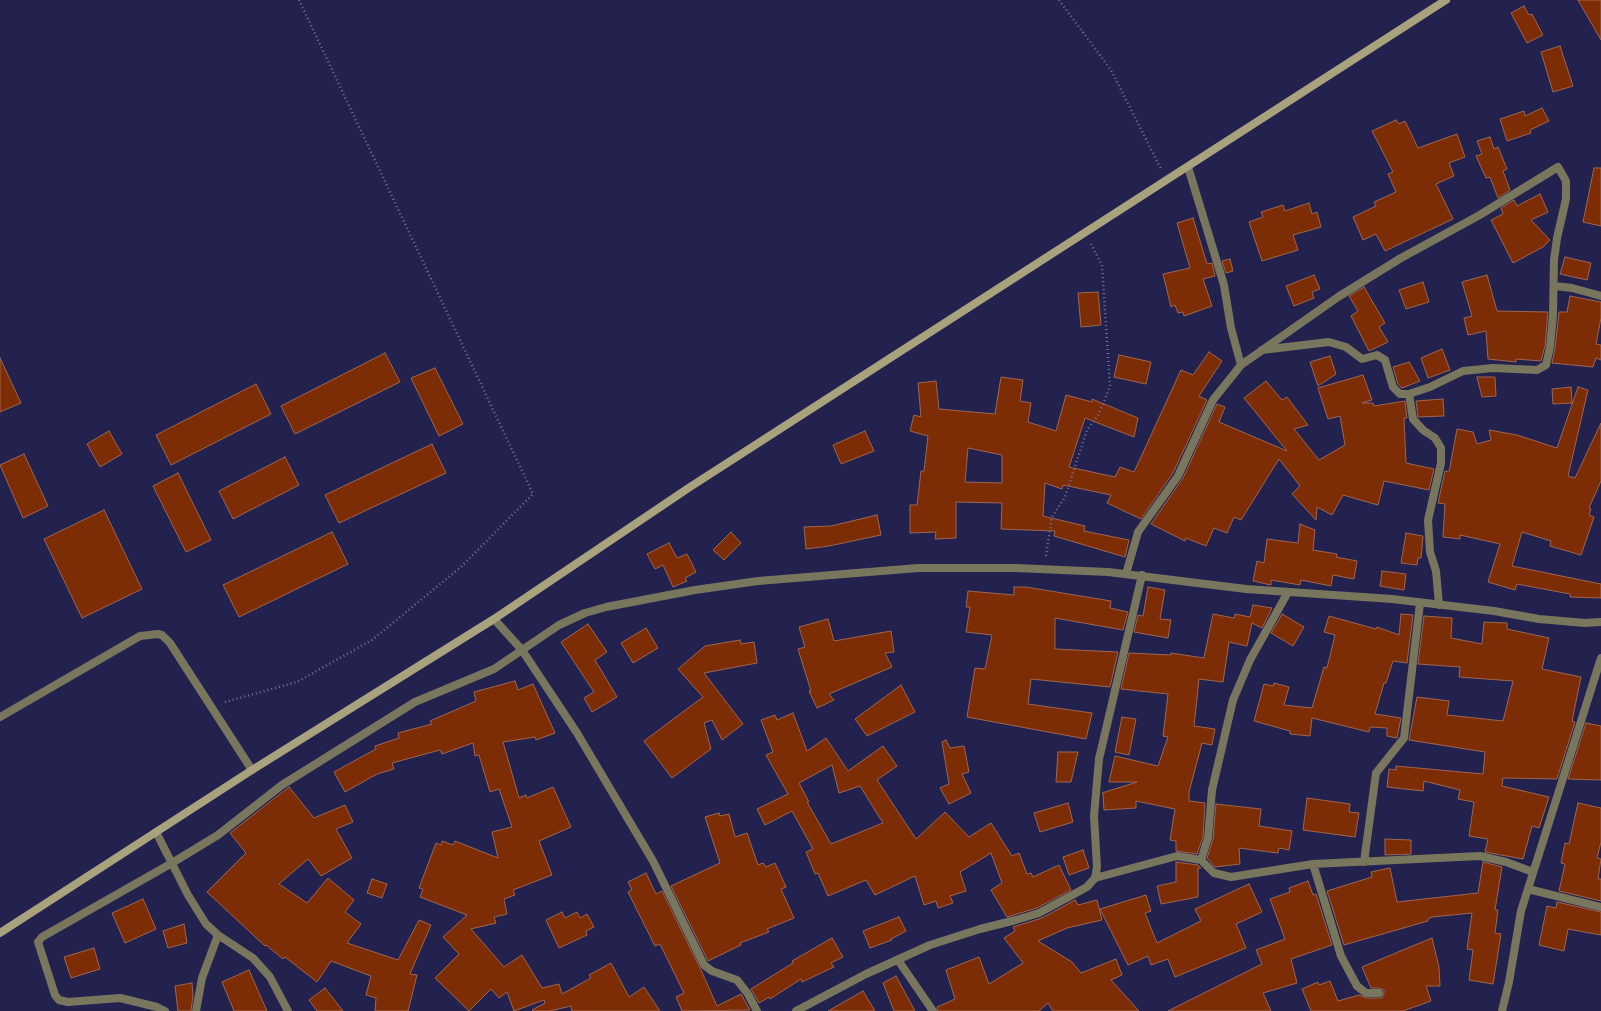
<!DOCTYPE html>
<html>
<head>
<meta charset="utf-8">
<style>
	body { margin:0 }
	canvas { display:block; background:#23214d }
</style>
</head>
<body>
<canvas width="1601" height="1011"></canvas>
<script>
const ctx = document.querySelector('canvas').getContext('2d');
ctx.lineJoin = 'round';
function paint(path, color) { ctx.fillStyle = color; ctx.fill(path, 'evenodd'); }
const shape = rows => new Path2D(rows.map(r => 'M' + r).join(''));
function trace(path, color, width, dash) { ctx.strokeStyle = color; ctx.lineWidth = width; ctx.lineCap = dash ? 'butt' : 'round'; ctx.setLineDash(dash || []); ctx.stroke(path); }
const building = shape([
	[1578,0,1601,0,1601,40,1578,0],
	[1524,6,1529,15,1532,14,1543,35,1527,43,1511,13,1524,6],
	[1560,46,1573,86,1553,92,1541,52,1560,46],
	[1542,108,1549,121,1530,130,1531,133,1507,141,1500,119,1524,111,1525,116,1542,108],
	[1396,120,1399,124,1405,121,1418,148,1457,134,1465,157,1449,163,1454,176,1436,184,1453,219,1385,251,1376,234,1363,240,1353,217,1376,206,1374,202,1396,192,1388,174,1393,172,1372,131,1396,120],
	[1490,137,1494,149,1498,147,1507,169,1503,171,1510,190,1498,198,1490,177,1486,178,1476,156,1482,154,1477,141,1490,137],
	[1594,168,1601,168,1601,226,1583,222,1594,168],
	[1540,194,1548,212,1531,220,1550,240,1543,247,1513,263,1491,220,1503,214,1501,208,1514,200,1517,206,1540,194],
	[1309,203,1312,214,1317,212,1321,227,1293,235,1298,250,1262,261,1249,222,1263,217,1261,212,1283,205,1285,211,1309,203],
	[1193,218,1207,264,1212,263,1215,276,1203,279,1212,306,1184,316,1183,312,1178,313,1175,305,1171,307,1163,274,1190,268,1177,223,1193,218],
	[1565,257,1591,263,1587,280,1560,274,1565,257],
	[1230,259,1233,271,1226,273,1222,261,1230,259],
	[1314,275,1320,289,1312,292,1314,298,1294,306,1286,286,1314,275],
	[1487,275,1497,311,1548,312,1545,346,1541,361,1516,359,1516,362,1488,359,1486,331,1468,335,1464,318,1472,316,1462,282,1487,275],
	[1423,282,1429,302,1406,309,1399,290,1423,282],
	[1364,287,1385,323,1379,327,1388,342,1369,351,1351,316,1358,311,1349,296,1364,287],
	[1098,292,1101,325,1081,327,1078,293,1098,292],
	[1570,296,1601,302,1601,318,1596,344,1601,345,1601,360,1596,358,1593,367,1552,363,1555,348,1559,312,1567,312,1570,296],
	[1442,349,1450,370,1428,378,1421,358,1442,349],
	[1209,352,1222,361,1199,396,1207,400,1173,473,1141,519,1107,503,1111,495,1063,485,1062,489,1045,483,1043,516,1085,526,1084,531,1129,540,1125,557,1054,536,1055,531,1001,529,1002,503,956,502,956,538,935,539,936,532,910,533,910,505,917,505,921,471,924,471,928,436,910,431,914,415,921,417,918,383,936,381,939,409,995,414,1001,377,1023,380,1020,401,1031,403,1028,422,1056,431,1066,395,1092,402,1092,399,1138,418,1134,437,1085,418,1069,467,1115,477,1120,467,1134,472,1181,370,1193,375,1209,352],
	[968,448,1002,455,1002,483,965,482,968,448],
	[385,353,400,382,295,434,281,406,385,353],
	[1119,355,1151,362,1146,384,1114,377,1119,355],
	[1330,356,1336,374,1318,386,1310,362,1330,356],
	[0,358,21,403,0,412,0,358],
	[1409,362,1420,381,1402,388,1398,384,1393,367,1409,362],
	[435,368,463,424,439,436,411,378,435,368],
	[1363,375,1372,400,1362,403,1373,403,1374,406,1405,401,1407,418,1404,418,1406,463,1434,469,1429,490,1384,481,1378,505,1343,495,1332,515,1317,507,1316,520,1292,494,1300,486,1279,459,1241,520,1234,517,1227,533,1214,528,1206,546,1186,538,1185,541,1151,524,1183,478,1217,404,1225,407,1219,422,1287,451,1244,398,1266,381,1282,400,1287,397,1308,425,1294,429,1319,460,1345,445,1340,416,1328,419,1318,388,1363,375],
	[1477,377,1495,377,1496,396,1482,397,1477,377],
	[256,384,271,414,171,465,156,435,256,384],
	[1571,387,1572,403,1553,404,1552,389,1571,387],
	[1578,387,1588,390,1568,476,1575,478,1601,423,1601,481,1589,508,1591,509,1589,515,1594,517,1581,555,1550,546,1551,541,1522,532,1512,566,1601,584,1601,598,1570,597,1570,594,1517,584,1515,590,1488,582,1500,544,1460,535,1460,539,1443,537,1445,504,1438,503,1445,471,1449,472,1457,429,1473,432,1477,444,1491,440,1489,430,1517,435,1557,448,1578,387],
	[1443,399,1444,416,1418,417,1416,401,1443,399],
	[109,431,122,454,100,467,87,444,109,431],
	[865,431,874,451,841,464,833,445,865,431],
	[432,444,446,473,339,523,325,495,432,444],
	[24,454,48,506,23,518,0,465,24,454],
	[285,457,299,485,233,519,219,491,285,457],
	[178,473,211,540,186,552,153,486,178,473],
	[104,510,142,589,82,618,44,539,104,510],
	[877,515,881,535,829,546,806,549,804,527,831,526,877,515],
	[1300,524,1315,530,1313,550,1337,554,1336,557,1357,561,1354,579,1333,575,1331,586,1301,580,1300,585,1271,580,1271,585,1253,581,1257,561,1264,563,1267,539,1298,543,1300,524],
	[332,532,348,564,239,617,223,585,332,532],
	[731,532,741,543,724,560,713,550,731,532],
	[1406,533,1423,536,1421,558,1418,558,1417,565,1401,563,1406,533],
	[669,543,677,558,687,554,696,572,685,578,687,581,673,587,663,565,655,569,647,554,669,543],
	[1382,571,1406,574,1404,590,1380,586,1382,571],
	[1014,587,1026,587,1111,601,1110,608,1128,612,1123,630,1055,618,1055,649,1118,652,1110,687,1031,679,1028,704,1092,713,1086,739,967,717,975,668,985,669,992,635,966,632,970,607,966,607,968,591,1014,595,1014,587],
	[1148,587,1165,590,1160,619,1171,620,1168,638,1134,632,1138,615,1143,616,1148,587],
	[1253,605,1272,608,1262,628,1252,623,1247,646,1229,642,1223,682,1199,679,1194,726,1215,729,1212,745,1202,743,1189,792,1189,801,1205,803,1203,837,1197,854,1176,851,1176,841,1170,840,1175,809,1136,801,1136,808,1104,810,1103,794,1102,793,1137,782,1109,782,1115,756,1158,766,1168,737,1163,736,1168,694,1121,689,1129,653,1171,655,1171,653,1204,658,1213,614,1234,618,1235,614,1250,617,1253,605],
	[1282,614,1304,627,1293,646,1271,633,1282,614],
	[1401,614,1413,615,1407,663,1393,661,1386,683,1384,683,1375,714,1401,718,1397,738,1387,736,1387,728,1370,727,1369,732,1312,718,1310,736,1290,734,1290,731,1254,721,1264,684,1273,686,1274,683,1289,687,1284,705,1312,708,1324,667,1327,668,1335,635,1324,632,1329,616,1376,629,1377,627,1399,635,1401,614],
	[1424,616,1452,618,1451,638,1482,644,1484,622,1507,623,1507,629,1549,638,1542,669,1581,677,1572,721,1575,722,1557,779,1503,778,1502,786,1549,797,1539,828,1532,826,1523,859,1485,852,1488,839,1469,836,1474,802,1458,799,1460,790,1424,781,1423,791,1387,787,1389,769,1396,770,1396,766,1483,774,1485,752,1409,740,1417,697,1449,701,1447,715,1503,721,1513,681,1459,677,1460,667,1418,664,1424,616],
	[828,619,834,641,891,631,894,652,885,653,892,667,829,694,834,700,817,708,809,691,811,691,798,649,805,647,799,627,828,619],
	[588,624,607,652,595,660,617,697,592,712,584,698,594,692,561,642,588,624],
	[646,628,658,648,633,663,621,643,646,628],
	[740,640,741,644,754,642,757,663,704,673,743,724,722,740,712,720,704,723,711,749,672,778,644,741,703,697,678,669,705,646,740,640],
	[515,681,518,690,533,684,555,733,536,740,535,737,503,742,519,798,526,795,527,798,553,787,571,827,539,841,552,875,513,890,515,895,504,899,507,914,494,917,496,923,471,929,504,967,522,955,542,988,559,984,562,994,591,978,589,975,611,963,629,997,644,987,660,1011,572,1011,571,1006,550,1011,533,1011,532,1010,545,1003,544,1000,514,1011,507,992,499,998,491,989,469,1011,435,978,459,954,443,937,467,915,420,897,423,889,419,888,436,843,441,845,442,841,453,845,455,841,498,858,492,832,512,827,499,789,490,792,479,755,475,756,473,743,442,754,440,750,392,763,394,769,377,774,345,792,334,772,376,749,375,746,399,738,398,733,432,724,430,721,476,701,474,692,515,681],
	[901,685,915,712,867,736,855,719,901,685],
	[793,713,807,751,826,738,848,771,883,746,897,766,877,780,916,839,945,812,969,837,991,823,1012,856,1019,853,1027,874,1031,873,1033,877,1059,865,1071,890,1037,908,1007,917,991,890,1002,883,991,853,960,872,966,891,950,896,953,903,938,908,936,901,924,905,915,876,875,895,866,880,828,896,818,873,815,874,806,852,813,849,792,811,765,825,757,809,788,794,766,755,773,752,761,720,775,715,777,720,793,713],
	[832,765,839,793,860,786,883,823,831,844,807,802,809,802,799,783,832,765],
	[1122,717,1136,719,1129,755,1115,752,1122,717],
	[1586,723,1601,726,1601,780,1568,779,1586,723],
	[946,740,950,748,964,746,969,772,962,774,971,793,949,804,940,788,949,784,942,742,946,740],
	[1058,752,1078,752,1071,782,1056,782,1058,752],
	[289,787,314,818,345,805,353,822,336,829,352,858,321,876,308,859,279,884,307,903,328,878,354,900,345,912,361,924,347,943,398,960,419,920,431,925,410,974,417,975,408,1011,375,1011,376,998,366,995,371,976,331,961,317,982,285,957,283,959,266,945,265,946,207,892,246,853,230,833,289,787],
	[1307,798,1350,804,1349,812,1359,813,1355,837,1303,830,1307,798],
	[1068,803,1073,822,1040,832,1034,813,1068,803],
	[1578,803,1601,808,1601,842,1597,858,1601,859,1598,879,1601,879,1601,901,1559,891,1565,864,1561,863,1565,843,1569,844,1578,803],
	[1216,804,1261,809,1259,826,1292,831,1289,850,1279,848,1278,853,1239,848,1240,864,1215,867,1207,858,1213,839,1216,804],
	[719,813,720,816,729,814,735,837,747,833,758,865,763,863,766,867,775,863,786,887,781,889,794,918,767,929,769,932,740,943,741,945,708,961,671,886,720,863,705,817,719,813],
	[1385,839,1411,840,1411,854,1385,855,1385,839],
	[1083,850,1089,868,1069,875,1063,857,1083,850],
	[1176,862,1198,865,1201,868,1198,868,1198,897,1161,904,1157,886,1176,882,1176,862],
	[1483,862,1502,867,1495,910,1498,910,1495,933,1501,934,1493,984,1469,980,1473,950,1467,949,1472,913,1432,917,1428,919,1428,921,1344,945,1327,891,1372,877,1371,872,1390,868,1397,902,1478,893,1483,862],
	[646,873,656,894,662,891,701,970,717,1006,741,994,750,1010,682,1011,676,997,684,993,660,944,655,946,628,892,632,890,628,882,646,873],
	[372,879,387,884,382,898,367,893,372,879],
	[1308,881,1313,895,1316,894,1332,945,1291,959,1297,983,1263,993,1271,1011,1168,1011,1262,964,1256,950,1285,939,1270,899,1290,892,1289,888,1308,881],
	[1249,884,1262,912,1236,924,1246,948,1175,977,1168,959,1151,965,1148,956,1128,965,1100,909,1146,895,1151,911,1145,913,1157,943,1201,921,1195,909,1249,884],
	[143,899,156,929,125,943,112,913,143,899],
	[1075,900,1078,905,1097,900,1102,920,1067,928,1038,941,1072,962,1081,973,1116,959,1122,975,1111,980,1139,1011,1053,1011,1048,1003,1039,1011,938,1011,937,1007,955,999,946,970,979,957,989,984,1023,963,1004,938,1015,931,1013,927,1042,918,1075,900],
	[1557,902,1601,912,1601,935,1568,929,1564,951,1539,945,1547,906,1556,908,1557,902],
	[562,912,565,918,577,912,580,918,587,914,594,927,586,931,587,935,559,948,546,920,562,912],
	[899,917,906,931,891,939,892,940,870,948,863,931,899,917],
	[184,924,187,943,168,948,163,931,184,924],
	[832,938,843,957,831,963,834,967,802,982,801,979,770,999,769,997,759,1003,751,989,793,963,792,961,832,938],
	[1432,938,1439,967,1440,986,1426,986,1431,1001,1403,1011,1311,1011,1302,989,1318,982,1319,985,1330,981,1338,1001,1359,995,1366,998,1382,998,1384,993,1384,990,1379,988,1371,988,1362,967,1432,938],
	[94,948,100,969,71,978,64,957,94,948],
	[249,970,267,1011,234,1011,222,982,249,970],
	[896,976,915,1011,894,1011,883,983,896,976],
	[192,983,193,996,191,1011,178,1011,175,986,192,983],
	[325,988,343,1011,317,1011,309,1000,325,988],
	[863,991,875,1011,828,1011,863,991]
]);
paint(building, '#7c2d05');
trace(building, '#9e6650', 1);
trace(shape([
	[1059,0,1111,70,1161,169],
	[1046,556,1052,517,1065,497,1087,430,1099,414,1110,386,1102,265,1091,244],
	[225,702,297,682,372,640,461,567,533,494,299,0]
]), '#727197', 2.5, [1, 3]);
trace(shape([
	[1188,167,1224,285,1231,328,1241,365],
	[1555,286,1572,288,1601,296],
	[1409,394,1413,419,1423,430,1435,438,1441,448,1441,463,1428,520,1430,552,1436,571,1439,605],
	[1126,574,1138,532,1178,476,1213,400,1241,365,1338,297,1401,258,1478,216,1558,167,1566,181,1566,199,1557,238,1554,260,1553,315,1550,347,1546,365,1537,370,1493,368,1463,371,1430,387,1409,394,1400,394,1393,387,1385,360,1377,355,1362,359,1346,347,1329,342,1262,350],
	[494,619,522,650,577,733,653,861,704,965,712,971,737,980,748,994,757,1011],
	[0,717,140,636,158,634,162,635,170,643,252,770],
	[156,832,188,895,206,924,218,935,253,958,270,977,288,1011],
	[1201,860,1208,838,1212,790,1233,700,1250,660,1288,592],
	[1364,862,1376,773,1404,738,1420,603],
	[1313,864,1341,956,1357,986,1366,993,1379,993],
	[1095,878,1177,856,1201,860,1214,873,1231,877,1313,864,1480,856,1506,862,1533,872],
	[1528,889,1601,907],
	[898,960,933,1011],
	[165,1011,157,1007,120,998,68,1002,59,1000,55,995,38,942,42,937,172,863,218,835,282,785,415,702,494,669,559,625,585,613,606,607,695,590,758,581,918,568,1016,568,1108,572,1246,589,1392,599,1494,611,1539,619,1585,623,1601,622],
	[196,1011,202,978,218,935],
	[796,1011,866,974,930,945,980,929,1016,920,1039,913,1087,887,1095,878,1097,867,1094,816,1099,759,1142,575],
	[1502,1011,1509,982,1521,911,1601,658]
]), '#79765e', 8);
trace(shape([
	[0,933,252,770,494,619,690,487,1446,0]
]), '#a8a37c', 8);
</script>
</body>
</html>
